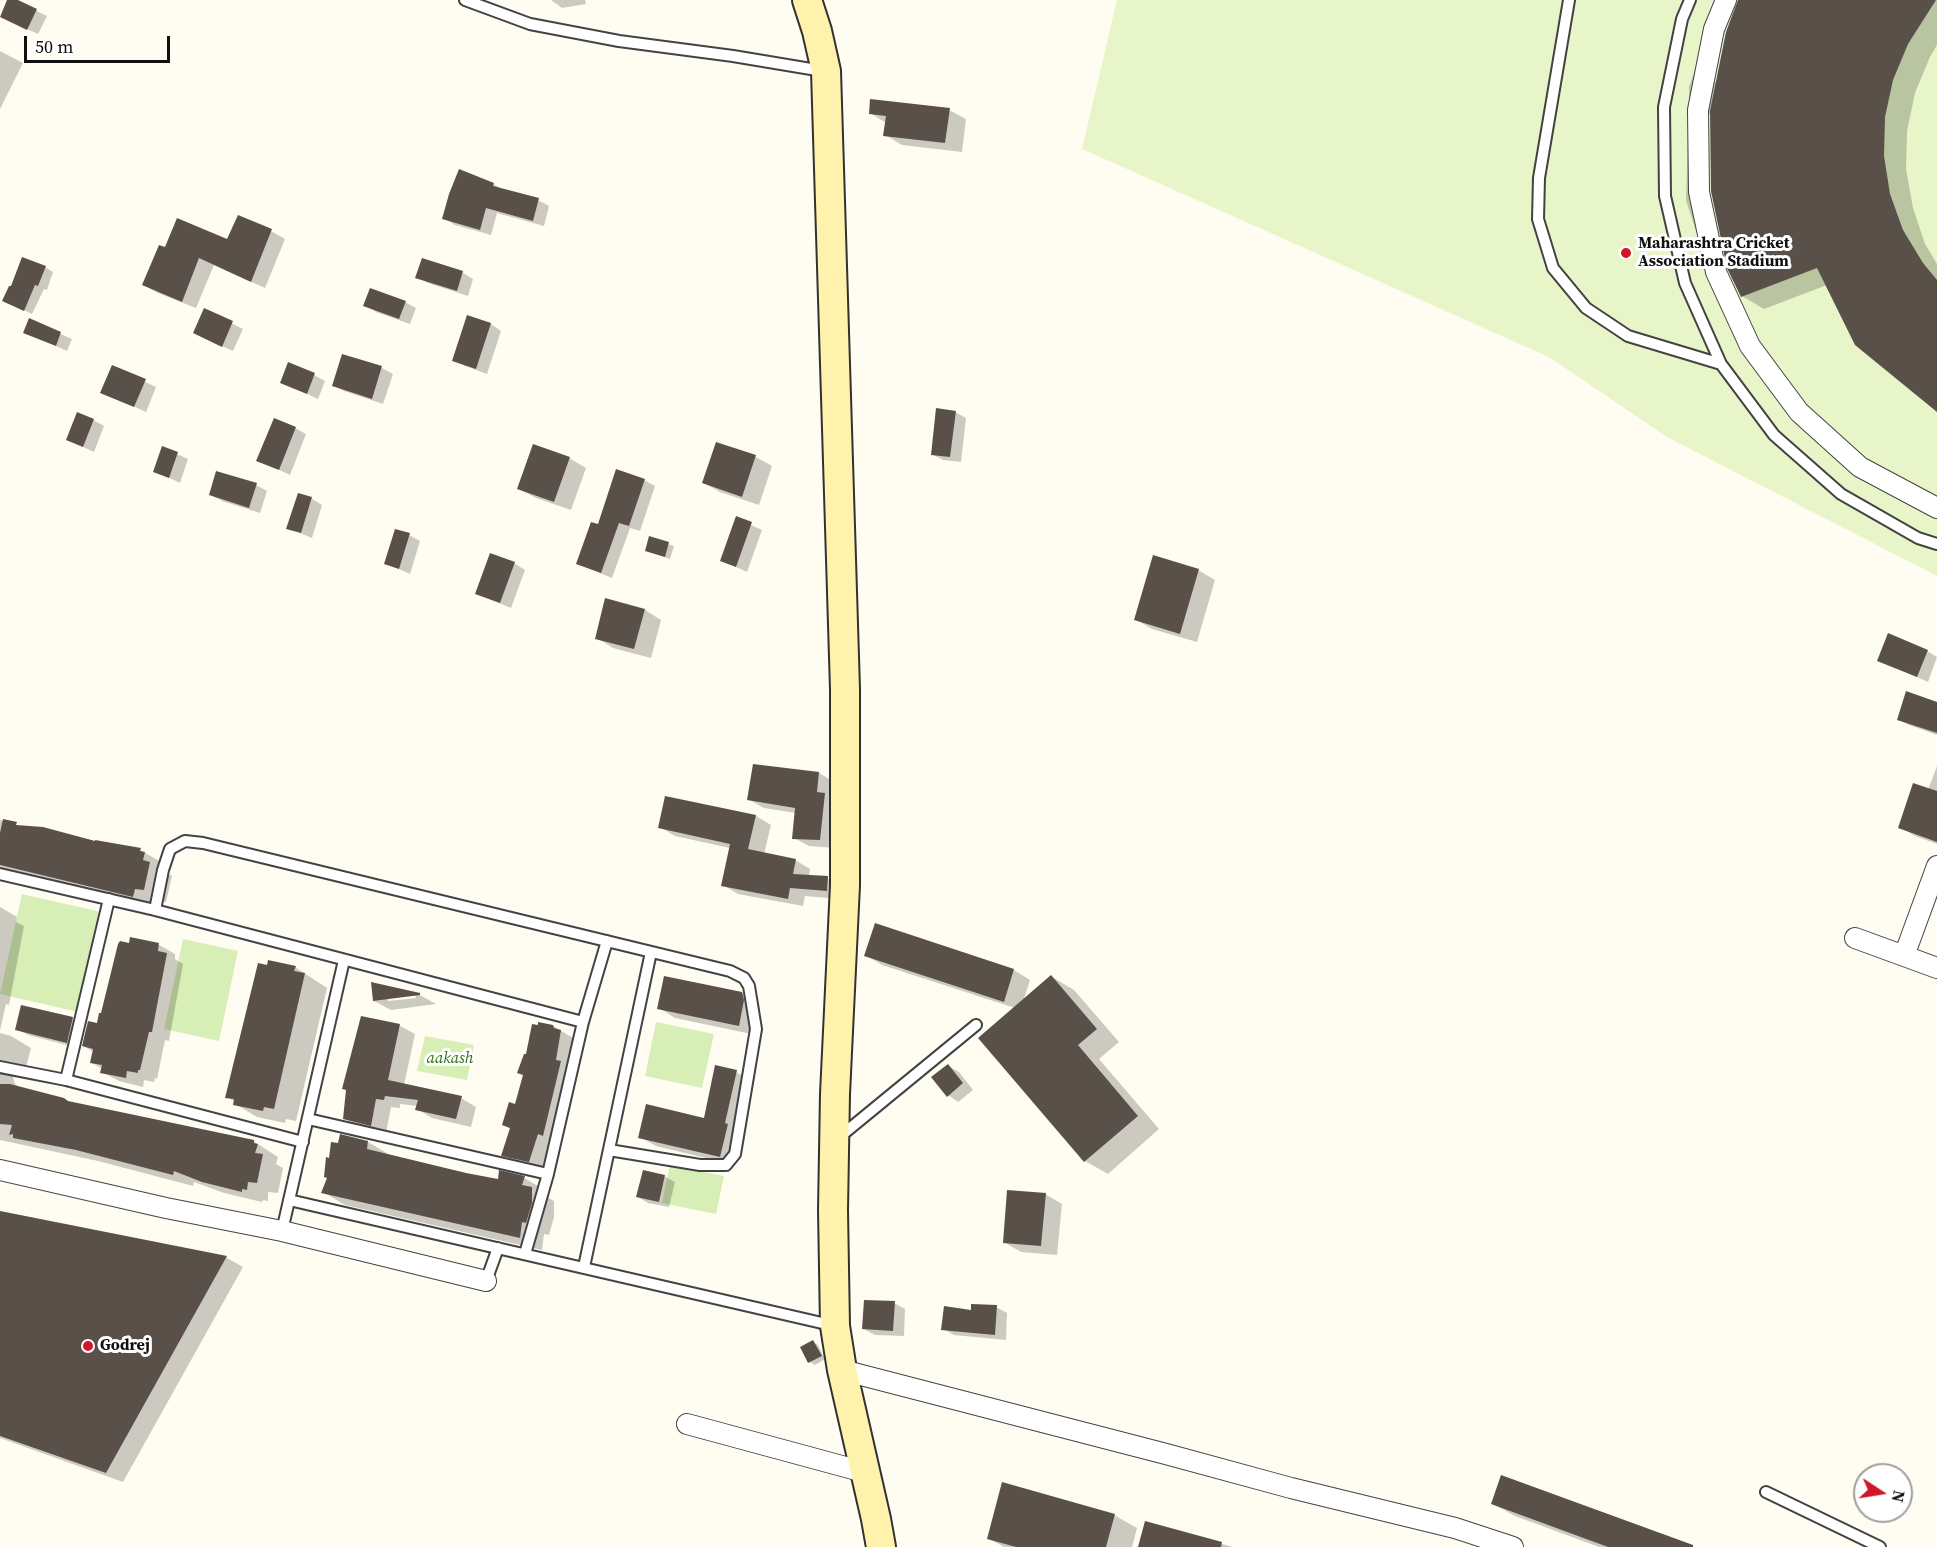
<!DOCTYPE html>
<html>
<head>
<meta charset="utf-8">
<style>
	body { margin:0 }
	#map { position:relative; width:1937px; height:1547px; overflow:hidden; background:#fffcf2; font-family:"Source Serif 4",serif }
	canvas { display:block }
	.north { position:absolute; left:1853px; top:1463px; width:60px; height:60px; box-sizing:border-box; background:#fff; border:2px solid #9f9f9f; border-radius:50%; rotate:102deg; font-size:16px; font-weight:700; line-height:24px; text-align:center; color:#101010 }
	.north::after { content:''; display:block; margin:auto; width:21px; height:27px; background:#d11629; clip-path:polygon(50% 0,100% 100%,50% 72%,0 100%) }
	.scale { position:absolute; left:24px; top:36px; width:146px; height:27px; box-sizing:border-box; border:3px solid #101010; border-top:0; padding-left:8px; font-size:18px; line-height:21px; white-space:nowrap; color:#101010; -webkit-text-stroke:4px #fff; paint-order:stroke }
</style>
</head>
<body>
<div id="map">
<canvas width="1937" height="1547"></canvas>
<div class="north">N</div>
<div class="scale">50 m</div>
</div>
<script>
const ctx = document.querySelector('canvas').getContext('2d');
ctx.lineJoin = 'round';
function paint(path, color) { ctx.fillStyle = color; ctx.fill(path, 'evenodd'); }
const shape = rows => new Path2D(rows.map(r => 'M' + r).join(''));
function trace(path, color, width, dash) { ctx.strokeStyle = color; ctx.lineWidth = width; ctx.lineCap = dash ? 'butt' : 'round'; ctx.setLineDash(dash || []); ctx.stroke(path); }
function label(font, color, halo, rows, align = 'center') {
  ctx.font = font + ' "Source Serif 4",serif'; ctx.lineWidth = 6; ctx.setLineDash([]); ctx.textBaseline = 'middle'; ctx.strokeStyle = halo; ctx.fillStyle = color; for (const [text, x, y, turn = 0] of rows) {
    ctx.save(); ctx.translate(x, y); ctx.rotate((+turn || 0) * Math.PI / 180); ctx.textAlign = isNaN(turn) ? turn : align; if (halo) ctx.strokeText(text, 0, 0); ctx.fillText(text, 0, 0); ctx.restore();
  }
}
paint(shape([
	[22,894,101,912,78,1012,0,994],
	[183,939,238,951,219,1041,164,1029],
	[656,1022,714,1034,702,1088,645,1076],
	[425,1036,474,1045,467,1080,417,1071],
	[670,1165,724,1176,716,1214,662,1203]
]), '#d7efb6');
paint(shape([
	[1117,0,1937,0,1937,576,1667,437,1549,357,1082,149]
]), '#e8f5c9');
paint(shape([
	[9,0,14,0,47,16,38,34,12,22],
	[551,0,585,0,586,4,562,8],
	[1739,0,1937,0,1937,45,1930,57,1915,93,1907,131,1906,169,1913,208,1925,244,1937,264,1937,408,1827,285,1764,309,1742,296,1712,115,1689,102,1689,87,1695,70,1717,83],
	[0,51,23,63,0,109],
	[949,110,966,119,962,152,902,145,885,135,886,123,870,113],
	[1688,140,1708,152,1709,206,1717,242,1696,231,1686,200],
	[493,184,504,190,538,200,549,206,544,226,497,213,491,235,455,225,444,218],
	[271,231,285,239,265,288,214,265,196,308,158,293,144,285,165,249,228,241],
	[423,260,463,273,473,279,468,296,428,283,417,277],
	[45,267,53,272,47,290,44,289,32,314,13,305],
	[405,302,416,308,410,324,376,312,365,305],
	[205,310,243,329,233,351,206,339],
	[468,317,491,324,501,331,487,374,465,366,454,360],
	[29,320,72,339,67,351,25,332],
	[343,355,382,368,393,374,383,404,344,391,334,385],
	[113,367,156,387,146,412,102,392],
	[314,375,325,381,318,399,282,382],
	[955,412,966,418,961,462,943,460,932,454],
	[93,420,104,426,94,452,68,440],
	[295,428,306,434,290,475,258,460],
	[717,444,756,457,772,466,759,505,720,492,704,483],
	[163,448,188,459,180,483,155,471],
	[569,458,586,468,571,510,536,498,519,489],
	[644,480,655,486,640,531,630,528,612,578,578,564,598,526],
	[256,485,267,491,260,513,222,501,211,495],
	[311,498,322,505,312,538,288,528],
	[736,518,762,530,747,572,721,560],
	[409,535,420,541,410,574,386,563],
	[650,538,674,546,670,559,646,551],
	[514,563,525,570,511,608,477,594],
	[1198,570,1215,580,1197,642,1152,629,1135,619],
	[607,600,645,610,661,620,651,658,613,648,597,638],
	[1927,651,1937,657,1928,682,1879,660],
	[1937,703,1937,735,1909,725,1898,719],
	[1937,766,1937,844,1915,836,1900,827,1928,790],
	[819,773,834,782,835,848,809,846,794,838,796,813,764,808,748,799],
	[756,816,771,825,764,854,795,860,810,869,809,876,827,878,843,887,842,899,805,896,803,906,738,894,723,885,730,848,675,836,660,827],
	[0,820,22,827,96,843,140,850,163,863,165,872,172,876,166,902,157,901,155,909,0,875],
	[0,907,17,917,16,922,24,926,9,1005,6,1004,0,1030],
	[876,925,1014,970,1030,980,1023,1002,1052,977,1074,990,1119,1042,1099,1059,1159,1129,1108,1174,1085,1161,980,1039,1015,1008,882,965,866,955],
	[159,945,175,954,175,959,183,964,169,1041,165,1040,157,1079,155,1078,154,1082,144,1080,143,1087,119,1081,102,1072,103,1069,92,1063,94,1052,83,1046],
	[295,967,327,988,296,1121,286,1119,285,1123,257,1117,235,1104,235,1102,227,1097],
	[373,984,420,995,436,1004,391,1010,374,1001],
	[415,995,416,998,388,1001,388,998],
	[742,993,759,1003,760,1010,756,1035,675,1018,659,1008],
	[22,1006,73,1019,83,1025,78,1048,28,1035,17,1029],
	[362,1018,400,1026,415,1034,404,1085,461,1098,476,1107,471,1127,432,1118,417,1109,418,1106,400,1104,400,1108,391,1107,386,1133,360,1128,345,1119],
	[553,1026,578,1041,572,1069,577,1072,560,1144,546,1170,519,1164,503,1155,511,1129,504,1125,517,1105],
	[0,1033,11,1036,31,1048,25,1071,18,1071,13,1077,15,1084,21,1088,68,1102,253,1141,278,1157,276,1164,283,1168,278,1193,268,1192,268,1201,263,1200,262,1202,224,1193,194,1182,193,1186,98,1161,0,1140],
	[948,1066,959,1072,973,1090,958,1102,948,1095],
	[736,1072,752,1081,743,1134,735,1165,656,1146,640,1137,705,1120],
	[368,1142,390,1155,499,1181,524,1178,547,1191,545,1196,554,1201,554,1217,549,1235,544,1234,542,1250,345,1205,323,1192],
	[664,1176,675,1182,669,1207,648,1203,638,1197],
	[1045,1194,1062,1204,1057,1255,1021,1252,1004,1242],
	[0,1212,227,1258,243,1267,123,1482,0,1438],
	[894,1303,905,1309,904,1336,875,1335,864,1329],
	[996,1307,1007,1313,1006,1340,954,1335,943,1329,973,1311],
	[813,1342,818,1345,825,1359,815,1365,810,1362],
	[1493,1504,1688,1547,1599,1547,1515,1516],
	[1114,1515,1137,1528,1132,1547,1004,1547,988,1538],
	[1147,1523,1233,1547,1140,1547]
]), '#0003');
paint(shape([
	[7,0,18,0,37,9,27,30,0,17],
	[1738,0,1936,0,1908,44,1893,80,1885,117,1884,156,1890,194,1903,230,1923,263,1937,280,1937,412,1855,345,1817,268,1741,297,1727,268,1711,191,1710,111,1726,32],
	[870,99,950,108,945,143,883,136,886,116,869,114],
	[459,169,494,183,493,186,539,198,533,221,486,208,480,230,442,219,449,194],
	[238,215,272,229,251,282,199,258,182,302,142,285,159,245,165,247,177,218,227,239],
	[22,257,46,266,38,286,35,285,24,311,2,301,9,286,11,286],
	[422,258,463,271,457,291,415,278],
	[370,288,406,301,399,319,363,306],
	[204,308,233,321,222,347,193,333],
	[467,315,491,323,476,369,452,361],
	[29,318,61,332,56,346,23,333],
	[342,354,382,366,372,399,332,386],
	[288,362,315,373,307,394,280,383],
	[112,365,146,379,134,407,100,393],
	[936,408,956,411,950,457,931,455],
	[77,412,94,419,83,447,66,440],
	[274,418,296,427,279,470,256,461],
	[716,442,756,455,742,497,702,483],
	[533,444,570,457,554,502,517,489],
	[162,446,178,452,169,478,153,472],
	[616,469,645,479,629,526,619,523,601,573,576,564,591,522,598,524],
	[216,471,257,483,249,508,209,495],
	[298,493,312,497,301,533,286,529],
	[736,516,752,522,736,567,720,561],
	[395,529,410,533,399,569,384,564],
	[649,536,669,542,665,557,645,551],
	[490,553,515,562,500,603,475,594],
	[1153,555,1199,569,1180,634,1134,620],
	[605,598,645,609,634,649,595,639],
	[1888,633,1928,650,1917,677,1877,661],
	[1906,691,1937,702,1937,733,1897,720],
	[753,764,819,772,817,792,825,793,820,840,792,839,795,808,747,800],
	[1913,783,1937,791,1937,842,1898,828],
	[665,796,756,815,748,849,796,859,793,874,828,876,827,891,790,888,788,899,721,886,730,844,658,828],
	[3,819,17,822,16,825,43,827,95,841,95,840,141,848,140,851,145,852,143,860,150,862,144,890,135,889,133,897,0,865,0,833],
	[875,923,1014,969,1004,1002,864,956],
	[130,937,159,943,158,951,167,953,152,1032,149,1032,140,1070,138,1070,138,1073,127,1071,126,1078,100,1073,102,1065,90,1063,93,1049,82,1046,88,1021,97,1023,99,1013,101,1013,118,944,120,941,129,943],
	[268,960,296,966,294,971,305,973,274,1109,264,1107,263,1111,233,1105,234,1099,225,1098,258,963,267,965],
	[1051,975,1097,1029,1078,1045,1138,1116,1084,1162,978,1038],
	[664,976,742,992,744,1000,739,1026,657,1009],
	[371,982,420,993,420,995,373,1001],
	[21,1005,73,1017,67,1043,15,1030],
	[361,1016,400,1024,388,1080,462,1096,456,1119,415,1110,418,1100,385,1096,384,1100,376,1099,371,1126,343,1119,346,1090,342,1089],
	[538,1022,553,1025,554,1028,561,1030,556,1060,561,1061,543,1136,538,1134,529,1162,501,1156,510,1128,502,1125,509,1102,515,1104,523,1075,517,1073,524,1054,526,1054,532,1024,538,1025],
	[948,1064,963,1083,947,1097,931,1077],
	[715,1065,737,1070,725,1123,728,1124,720,1157,638,1138,646,1104,704,1118],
	[0,1084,10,1084,64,1098,68,1101,254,1140,254,1143,258,1144,255,1153,263,1154,257,1183,248,1182,247,1190,242,1189,242,1192,202,1182,174,1171,173,1175,76,1150,13,1138,13,1134,9,1135,12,1125,0,1124],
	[340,1134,368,1141,367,1149,466,1173,498,1179,499,1170,525,1176,522,1185,532,1187,532,1203,526,1223,522,1222,520,1238,321,1193,327,1178,324,1177,326,1157,329,1158,331,1142,338,1143],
	[643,1170,665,1175,659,1202,636,1197],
	[1007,1190,1046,1193,1041,1246,1003,1243],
	[0,1211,227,1256,106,1473,0,1436],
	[864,1300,895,1301,893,1331,862,1329],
	[971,1304,997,1305,995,1335,941,1330,944,1306,971,1310],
	[813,1340,822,1356,808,1363,800,1347],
	[1501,1475,1693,1545,1693,1547,1608,1547,1491,1504],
	[1002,1482,1115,1514,1106,1547,1016,1547,987,1539],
	[1145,1521,1222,1542,1221,1547,1138,1547]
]), '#5a504a');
const lane = shape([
	[465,0,530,24,619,41,733,56,823,71],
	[1569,0,1539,178,1538,219,1553,268,1586,308,1628,336,1721,364],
	[1690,0,1682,19,1664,107,1665,196,1685,283,1721,364,1774,435,1841,494,1918,538,1937,544],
	[0,874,155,910,583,1022],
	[155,910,163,870,170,849,185,841,203,843,730,971,744,978,749,986,756,1029,735,1154,726,1165,700,1165,609,1150],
	[0,1067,66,1080,303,1142],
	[66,1080,109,899],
	[308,1119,548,1174],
	[837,1139,976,1025],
	[289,1200,835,1326],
	[282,1231,344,960],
	[525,1254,548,1174,583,1022,607,941],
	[584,1267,651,952],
	[486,1281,498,1248],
	[1766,1492,1880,1547]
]);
const street = shape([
	[1726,0,1714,29,1698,110,1699,192,1716,272,1750,346,1799,412,1860,467,1937,508],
	[1855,938,1937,968],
	[1904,956,1937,866],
	[0,1170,166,1208,282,1231,486,1281],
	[842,1370,1166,1454,1291,1488,1455,1528,1513,1547],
	[687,1424,864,1472]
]);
const secondary = shape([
	[807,0,817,31,826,71,845,689,845,885,835,1094,833,1210,835,1326,842,1370,876,1519,881,1547]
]);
trace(lane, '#434343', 14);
trace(street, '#434343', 22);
trace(secondary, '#323232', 32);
trace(lane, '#fff', 10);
trace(street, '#fff', 20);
trace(secondary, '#fff2ad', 28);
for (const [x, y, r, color] of [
	[1626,253,6,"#d11629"],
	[88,1346,6,"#d11629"]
]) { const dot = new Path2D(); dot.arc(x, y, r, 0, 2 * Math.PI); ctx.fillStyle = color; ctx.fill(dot); trace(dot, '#fff', 2); }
label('bold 16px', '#101010', '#fff', [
	["Maharashtra Cricket",1638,244],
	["Association Stadium",1638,262],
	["Godrej",100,1346]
], 'left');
label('italic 16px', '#2e7017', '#fff', [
	["aakash",450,1059]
]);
</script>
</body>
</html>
